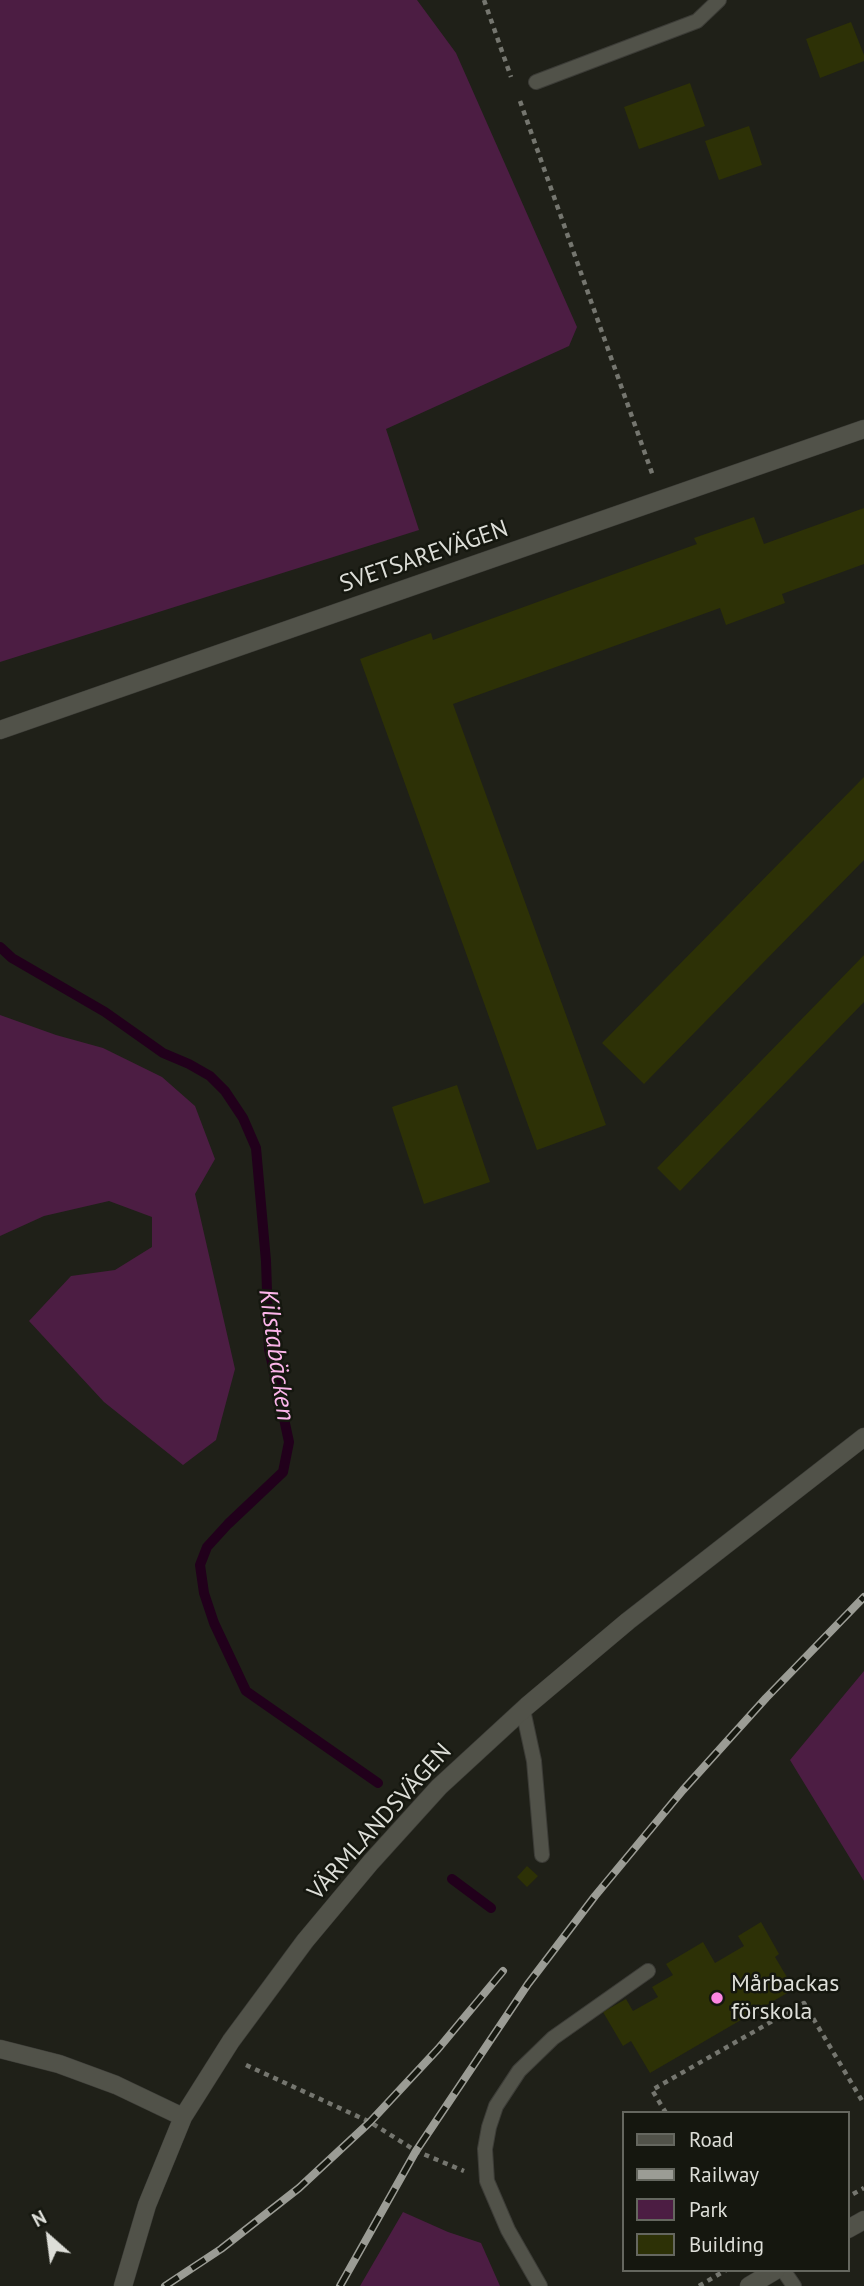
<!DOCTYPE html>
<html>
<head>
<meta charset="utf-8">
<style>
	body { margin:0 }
	#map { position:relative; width:864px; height:2286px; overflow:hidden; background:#1f2018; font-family:"PT Sans",sans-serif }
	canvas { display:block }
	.legend { position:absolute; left:622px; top:2111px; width:228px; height:161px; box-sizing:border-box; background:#15170f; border:2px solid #65675f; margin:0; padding:9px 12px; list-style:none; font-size:21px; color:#ddded8 }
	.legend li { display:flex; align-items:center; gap:14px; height:35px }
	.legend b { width:35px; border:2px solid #65675f }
	.north { position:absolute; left:14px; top:2202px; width:70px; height:70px; -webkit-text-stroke:5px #15170f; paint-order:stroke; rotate:332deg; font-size:19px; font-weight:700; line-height:28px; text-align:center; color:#ddded8 }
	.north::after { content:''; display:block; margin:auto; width:24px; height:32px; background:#ddded8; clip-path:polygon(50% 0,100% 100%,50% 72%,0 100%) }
</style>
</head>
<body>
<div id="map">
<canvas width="864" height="2286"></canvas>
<ul class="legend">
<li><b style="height:9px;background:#515249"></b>Road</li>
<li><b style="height:9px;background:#9b9c95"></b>Railway</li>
<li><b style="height:19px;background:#4c1d43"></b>Park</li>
<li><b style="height:19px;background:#2d3106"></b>Building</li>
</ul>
<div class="north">N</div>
</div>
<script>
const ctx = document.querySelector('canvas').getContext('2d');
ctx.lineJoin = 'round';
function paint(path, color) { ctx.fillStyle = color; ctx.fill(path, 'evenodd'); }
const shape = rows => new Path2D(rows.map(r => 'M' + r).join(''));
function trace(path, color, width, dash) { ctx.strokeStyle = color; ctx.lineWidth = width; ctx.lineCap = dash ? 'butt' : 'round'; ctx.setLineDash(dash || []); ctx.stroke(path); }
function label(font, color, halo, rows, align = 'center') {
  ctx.font = font + ' "PT Sans",sans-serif'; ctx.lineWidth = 5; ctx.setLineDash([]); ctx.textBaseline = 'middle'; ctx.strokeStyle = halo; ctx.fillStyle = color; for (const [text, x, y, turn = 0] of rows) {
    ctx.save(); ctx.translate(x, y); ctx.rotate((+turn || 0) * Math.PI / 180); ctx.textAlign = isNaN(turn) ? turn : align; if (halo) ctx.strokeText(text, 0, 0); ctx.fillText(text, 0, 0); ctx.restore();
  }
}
paint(shape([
	[0,0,417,0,456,53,577,327,569,346,386,429,419,530,0,662],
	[0,1015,56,1035,103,1048,162,1077,195,1106,215,1159,195,1194,235,1369,216,1440,183,1465,104,1402,29,1321,71,1276,115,1270,152,1247,152,1217,109,1201,44,1216,0,1236],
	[864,1671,864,1881,790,1760],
	[403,2212,448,2232,481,2243,500,2286,360,2286]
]), '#4c1d43');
trace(shape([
	[0,947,12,958,105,1012,163,1053,189,1064,210,1076,225,1091,243,1118,256,1148,266,1261,269,1349,289,1442,283,1472,228,1524,207,1547,200,1565,204,1593,214,1623,246,1691,378,1783],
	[452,1879,491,1908]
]), '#21001b', 10);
paint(shape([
	[851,22,864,55,864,61,820,78,806,39],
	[690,83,705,126,639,149,624,107],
	[749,126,762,165,719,180,705,141],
	[864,508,864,564,782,594,785,603,726,625,720,608,453,704,606,1125,537,1150,360,659,431,633,433,640,697,544,694,538,754,517,764,544],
	[864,777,864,860,644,1084,602,1043],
	[864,955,864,1002,680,1191,657,1168],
	[457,1085,490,1182,424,1204,392,1107],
	[527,1866,538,1876,527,1887,517,1877],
	[761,1922,779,1954,775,1957,794,1989,650,2073,631,2041,623,2046,603,2012,626,1999,633,2011,658,1997,652,1987,673,1975,666,1964,703,1942,715,1963,744,1946,738,1936]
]), '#2d3106');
const service = shape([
	[536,82,697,21,719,0],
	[523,1710,534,1761,542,1855],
	[783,2270,794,2286],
	[540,2286,508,2230,487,2181,485,2149,489,2127,496,2106,519,2071,553,2038,648,1971]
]);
const minor = shape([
	[0,2049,59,2064,116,2085,183,2117],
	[848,2229,864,2220],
	[123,2286,147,2205,183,2117,231,2041,305,1941,371,1862,439,1787,527,1706,628,1621,864,1437],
	[749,2286,776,2270]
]);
const tertiary = shape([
	[0,730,864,429]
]);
trace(service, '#3c3c37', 16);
trace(minor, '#3c3c37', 19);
trace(tertiary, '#3c3c37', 19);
trace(shape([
	[484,0,511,77],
	[520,101,653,476],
	[246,2065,370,2122,416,2151,464,2171],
	[666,2113,652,2090,804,2003,864,2104],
	[853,2194,864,2188],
	[699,2286,726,2270]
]), '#75766f', 4.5, [5, 5]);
trace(service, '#515249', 14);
trace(minor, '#515249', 18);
trace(tertiary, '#515249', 18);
const rail = shape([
	[165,2286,221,2249,299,2188,370,2122,438,2049,503,1971],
	[340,2286,416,2151,528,1984,595,1896,683,1790,766,1698,864,1597]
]);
trace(rail, '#9b9c95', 8);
trace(rail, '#15170f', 5, [16]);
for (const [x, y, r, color] of [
	[717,1998,7,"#fc86e3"]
]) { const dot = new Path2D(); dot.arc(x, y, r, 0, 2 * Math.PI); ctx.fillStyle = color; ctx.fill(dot); trace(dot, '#15170f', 2.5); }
label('24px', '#ddded8', '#15170f', [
	["SVETSAREVÄGEN",424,557,-19],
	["VÄRMLANDSVÄGEN",380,1822,-48]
]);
label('24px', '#ddded8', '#15170f', [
	["Mårbackas",731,1984],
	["förskola",731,2012]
], 'left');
label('italic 26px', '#fcb5ea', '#15170f', [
	["Kilstabäcken",276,1355,82]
]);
</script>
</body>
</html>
